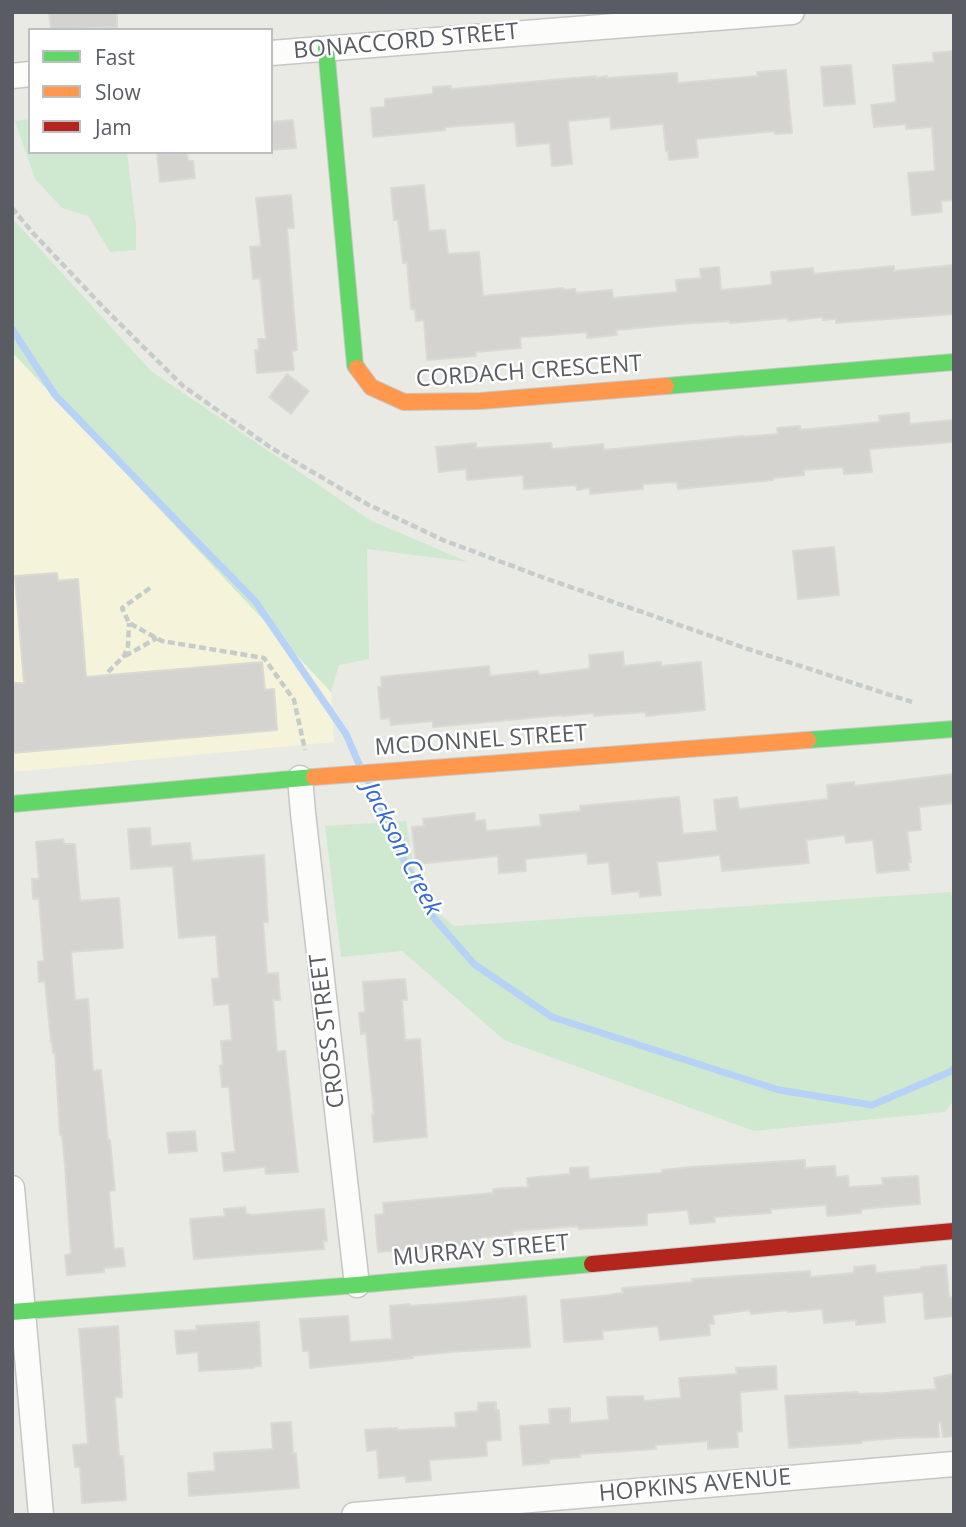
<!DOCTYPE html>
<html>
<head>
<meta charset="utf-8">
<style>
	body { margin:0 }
	#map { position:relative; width:966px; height:1527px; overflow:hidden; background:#eaeae4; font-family:"Open Sans",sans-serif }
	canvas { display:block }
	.frame { position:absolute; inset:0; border:14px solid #595c63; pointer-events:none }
	.legend { position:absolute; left:28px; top:28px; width:245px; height:126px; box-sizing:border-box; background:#fff; border:2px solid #bdbec1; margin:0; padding:9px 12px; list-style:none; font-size:21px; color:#595c63 }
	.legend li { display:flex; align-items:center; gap:14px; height:35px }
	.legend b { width:35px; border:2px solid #bdbec1 }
</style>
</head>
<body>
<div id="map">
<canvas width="966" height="1527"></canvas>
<div class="frame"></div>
<ul class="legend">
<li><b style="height:9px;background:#63d668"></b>Fast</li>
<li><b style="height:9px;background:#ff974d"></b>Slow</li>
<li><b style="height:9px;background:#b3261e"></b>Jam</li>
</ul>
</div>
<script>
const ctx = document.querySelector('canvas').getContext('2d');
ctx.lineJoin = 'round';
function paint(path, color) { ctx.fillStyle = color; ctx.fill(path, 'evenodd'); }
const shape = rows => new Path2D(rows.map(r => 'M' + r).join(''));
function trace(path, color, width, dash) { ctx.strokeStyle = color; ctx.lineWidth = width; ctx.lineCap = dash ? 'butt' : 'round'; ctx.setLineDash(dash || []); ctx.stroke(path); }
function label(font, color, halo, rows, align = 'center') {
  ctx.font = font + ' "Open Sans",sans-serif'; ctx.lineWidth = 5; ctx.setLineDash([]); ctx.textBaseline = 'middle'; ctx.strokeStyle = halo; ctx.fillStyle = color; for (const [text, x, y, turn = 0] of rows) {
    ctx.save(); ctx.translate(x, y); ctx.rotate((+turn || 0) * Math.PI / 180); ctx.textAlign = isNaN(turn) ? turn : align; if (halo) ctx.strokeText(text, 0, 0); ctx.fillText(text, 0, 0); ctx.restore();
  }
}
paint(shape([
	[12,352,331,692,334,742,12,772]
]), '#f6f3db');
paint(shape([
	[30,119,30,152,127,152,136,225,136,250,110,252,88,216,62,208,35,179,15,121],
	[12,218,151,371,370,520,468,562,367,549,369,659,339,665,331,692,12,352],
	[406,821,416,879,436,911,454,926,951,892,954,907,954,1100,945,1112,754,1131,504,1040,402,951,341,957,325,826]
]), '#cfe9d0');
trace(shape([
	[12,329,55,395,199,544,255,601,346,734,359,764],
	[369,784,427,910,474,964,552,1017,779,1090,872,1105,952,1071,954,1068]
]), '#b6d2f7', 7);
const building = shape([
	[49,12,117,12,117,27,51,30,49,12],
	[954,51,954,200,941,201,942,212,912,215,908,173,935,171,932,127,906,129,906,124,874,127,871,105,896,102,893,65,934,62,933,53,954,51],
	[851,65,855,104,824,106,821,67,851,65],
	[786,70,792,133,775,134,774,131,696,139,698,157,669,160,668,151,666,151,663,124,611,129,610,117,568,121,572,164,552,166,550,143,517,146,515,122,445,127,445,130,373,137,371,108,385,107,385,99,433,94,433,87,451,86,451,89,596,76,596,78,607,76,607,78,677,73,678,83,758,76,757,72,786,70],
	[293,120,296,148,271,150,271,122,293,120],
	[157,152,187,152,188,161,193,161,195,178,160,182,157,152],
	[424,185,429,231,445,230,448,254,479,252,483,296,563,288,564,290,575,289,576,293,612,290,613,298,677,292,676,280,701,278,700,269,719,267,721,290,772,285,771,272,813,268,814,274,894,266,894,271,954,265,954,314,836,323,836,319,823,320,822,317,788,321,788,318,730,323,729,321,680,324,616,330,617,335,587,338,587,332,538,336,520,337,521,348,475,352,476,356,427,360,424,320,416,321,415,309,411,309,407,262,403,263,398,220,394,220,391,188,424,185],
	[291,195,294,228,287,228,297,350,292,351,294,370,257,373,255,350,259,350,258,339,266,339,260,278,253,279,250,247,261,246,256,198,291,195],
	[287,374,309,391,291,414,269,397,287,374],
	[909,413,910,424,954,420,954,442,869,449,872,472,844,474,843,467,804,470,804,475,773,478,773,480,678,489,677,482,643,484,643,489,590,494,590,488,577,490,576,485,524,489,523,475,467,480,466,469,439,472,436,447,476,443,476,448,551,443,552,449,603,444,604,450,744,436,744,437,778,434,777,428,800,426,800,430,880,422,879,416,909,413],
	[834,547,839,595,798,599,793,551,834,547],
	[57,573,58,581,78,579,86,677,262,662,265,690,274,689,277,730,12,753,12,683,24,683,15,576,57,573],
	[623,652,624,666,661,662,661,666,701,662,705,710,646,716,646,712,594,716,594,713,562,716,562,715,433,727,433,721,391,725,390,718,381,719,378,687,382,687,381,677,489,666,490,676,538,671,539,675,588,669,590,668,589,655,623,652],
	[954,774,954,803,919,807,921,830,907,831,911,862,908,862,909,870,877,873,873,840,846,843,845,835,806,840,809,863,722,871,720,855,657,862,661,895,640,897,639,891,612,894,609,862,588,864,587,853,525,859,526,871,499,873,498,856,416,864,412,827,424,826,423,819,475,813,475,821,485,820,486,831,541,826,540,815,581,811,580,806,679,797,683,834,717,831,714,800,737,797,739,809,828,799,827,785,854,782,854,786,954,774],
	[150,828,151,846,190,843,192,861,264,855,268,922,263,922,267,974,278,973,280,1000,273,1000,277,1052,285,1051,298,1172,266,1174,265,1167,224,1171,222,1153,235,1152,229,1087,222,1087,220,1066,223,1065,221,1041,232,1040,229,1004,214,1005,212,979,219,978,216,935,179,938,173,866,131,869,128,829,150,828],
	[63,839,64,844,75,844,80,901,119,898,123,948,71,952,75,1000,88,999,93,1071,101,1070,108,1140,110,1140,115,1190,109,1191,114,1249,123,1248,125,1266,104,1268,104,1272,67,1275,65,1255,70,1254,71,1253,65,1165,62,1135,60,1135,55,1053,53,1053,52,1042,51,1042,45,981,39,982,38,962,44,961,39,899,33,899,32,879,39,879,36,842,63,839],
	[405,979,407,1000,402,1000,405,1040,420,1039,427,1137,374,1142,372,1115,374,1115,366,1033,361,1034,359,1013,365,1012,363,982,405,979],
	[195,1131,197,1151,169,1153,167,1133,195,1131],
	[805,1160,805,1168,835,1166,836,1177,848,1176,849,1187,883,1185,882,1178,918,1176,920,1204,861,1209,861,1213,827,1216,826,1205,771,1209,771,1213,714,1217,715,1222,690,1224,688,1210,647,1213,647,1225,579,1229,578,1226,512,1231,513,1235,478,1238,478,1244,378,1252,375,1215,384,1214,383,1203,493,1193,493,1189,528,1187,527,1178,570,1174,570,1168,588,1167,589,1179,662,1173,662,1170,692,1167,805,1160],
	[245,1207,246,1214,252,1215,324,1209,327,1241,323,1241,324,1249,194,1259,190,1219,225,1216,224,1209,245,1207],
	[875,1265,876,1273,921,1269,921,1267,946,1265,949,1298,954,1297,954,1316,925,1319,923,1292,883,1296,885,1322,856,1325,856,1320,824,1323,822,1309,788,1312,788,1310,751,1314,750,1310,713,1315,714,1324,709,1324,710,1335,660,1340,658,1326,602,1331,603,1339,564,1342,561,1300,612,1295,612,1294,623,1293,622,1288,693,1282,692,1279,810,1271,810,1277,854,1273,854,1267,875,1265],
	[526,1296,530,1347,451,1352,413,1356,413,1358,310,1368,309,1351,303,1351,300,1319,348,1316,350,1342,392,1339,390,1306,409,1304,409,1306,452,1303,526,1296],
	[259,1322,261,1366,254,1366,254,1368,199,1371,198,1352,177,1354,175,1331,197,1330,196,1326,259,1322],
	[118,1326,122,1397,115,1397,119,1456,123,1456,126,1500,82,1503,80,1467,75,1467,73,1445,88,1444,79,1329,118,1326],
	[776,1366,777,1389,740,1392,742,1431,737,1432,738,1447,708,1449,708,1441,655,1445,656,1449,580,1454,580,1457,549,1459,549,1463,523,1465,520,1426,550,1424,549,1409,570,1408,570,1423,609,1420,607,1397,643,1396,644,1401,681,1398,679,1378,737,1374,736,1368,776,1366],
	[954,1374,954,1436,943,1437,941,1422,938,1423,939,1437,897,1438,862,1441,862,1443,789,1448,785,1396,858,1392,859,1394,884,1393,936,1389,934,1378,954,1374],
	[496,1402,496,1410,499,1410,501,1440,486,1441,487,1456,429,1460,431,1480,406,1482,406,1476,379,1478,377,1450,367,1451,365,1430,397,1428,397,1430,456,1427,455,1413,478,1411,478,1403,496,1402],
	[291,1422,293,1454,296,1453,299,1488,189,1496,188,1473,215,1471,214,1453,273,1449,271,1423,291,1422]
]);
paint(building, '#d4d3cf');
trace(building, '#dad9d3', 2);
const street = shape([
	[271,53,792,12],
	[12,76,30,74],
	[300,778,303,813,357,1285],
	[12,1188,41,1515],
	[354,1515,954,1464]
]);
const fast = shape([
	[326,48,355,365,357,368],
	[666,386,954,362],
	[808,740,954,729],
	[12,804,314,777],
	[12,1312,357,1285,592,1264]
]);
const slow = shape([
	[357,368,371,387,404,402,480,401,666,386],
	[314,777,808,740]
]);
const jam = shape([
	[592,1264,954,1231]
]);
trace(street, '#c6c6c6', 27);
trace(fast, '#c7c7c7', 18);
trace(slow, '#c7c7c7', 18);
trace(jam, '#c7c7c7', 18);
trace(shape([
	[12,208,33,233,105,309,183,386,270,447,367,504,443,540,539,576,748,649,912,702],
	[150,588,122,608,129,623,162,641,264,658,294,700,305,750],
	[125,656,157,638],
	[108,672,124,656,128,646,129,623]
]), '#c6ccca', 4.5, [7, 3.5]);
trace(street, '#fcfcfb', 24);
trace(fast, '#63d668', 16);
trace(slow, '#ff974d', 16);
trace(jam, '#b3261e', 16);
label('23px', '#595c63', '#fff', [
	["BONACCORD STREET",406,42,-5],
	["CORDACH CRESCENT",529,372,-4],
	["MCDONNEL STREET",481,741,-4],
	["CROSS STREET",328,1031,-97],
	["MURRAY STREET",481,1251,-5],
	["HOPKINS AVENUE",695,1486,-5]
]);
label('italic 24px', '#366ace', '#fff', [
	["Jackson Creek",401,849,63]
]);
</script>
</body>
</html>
